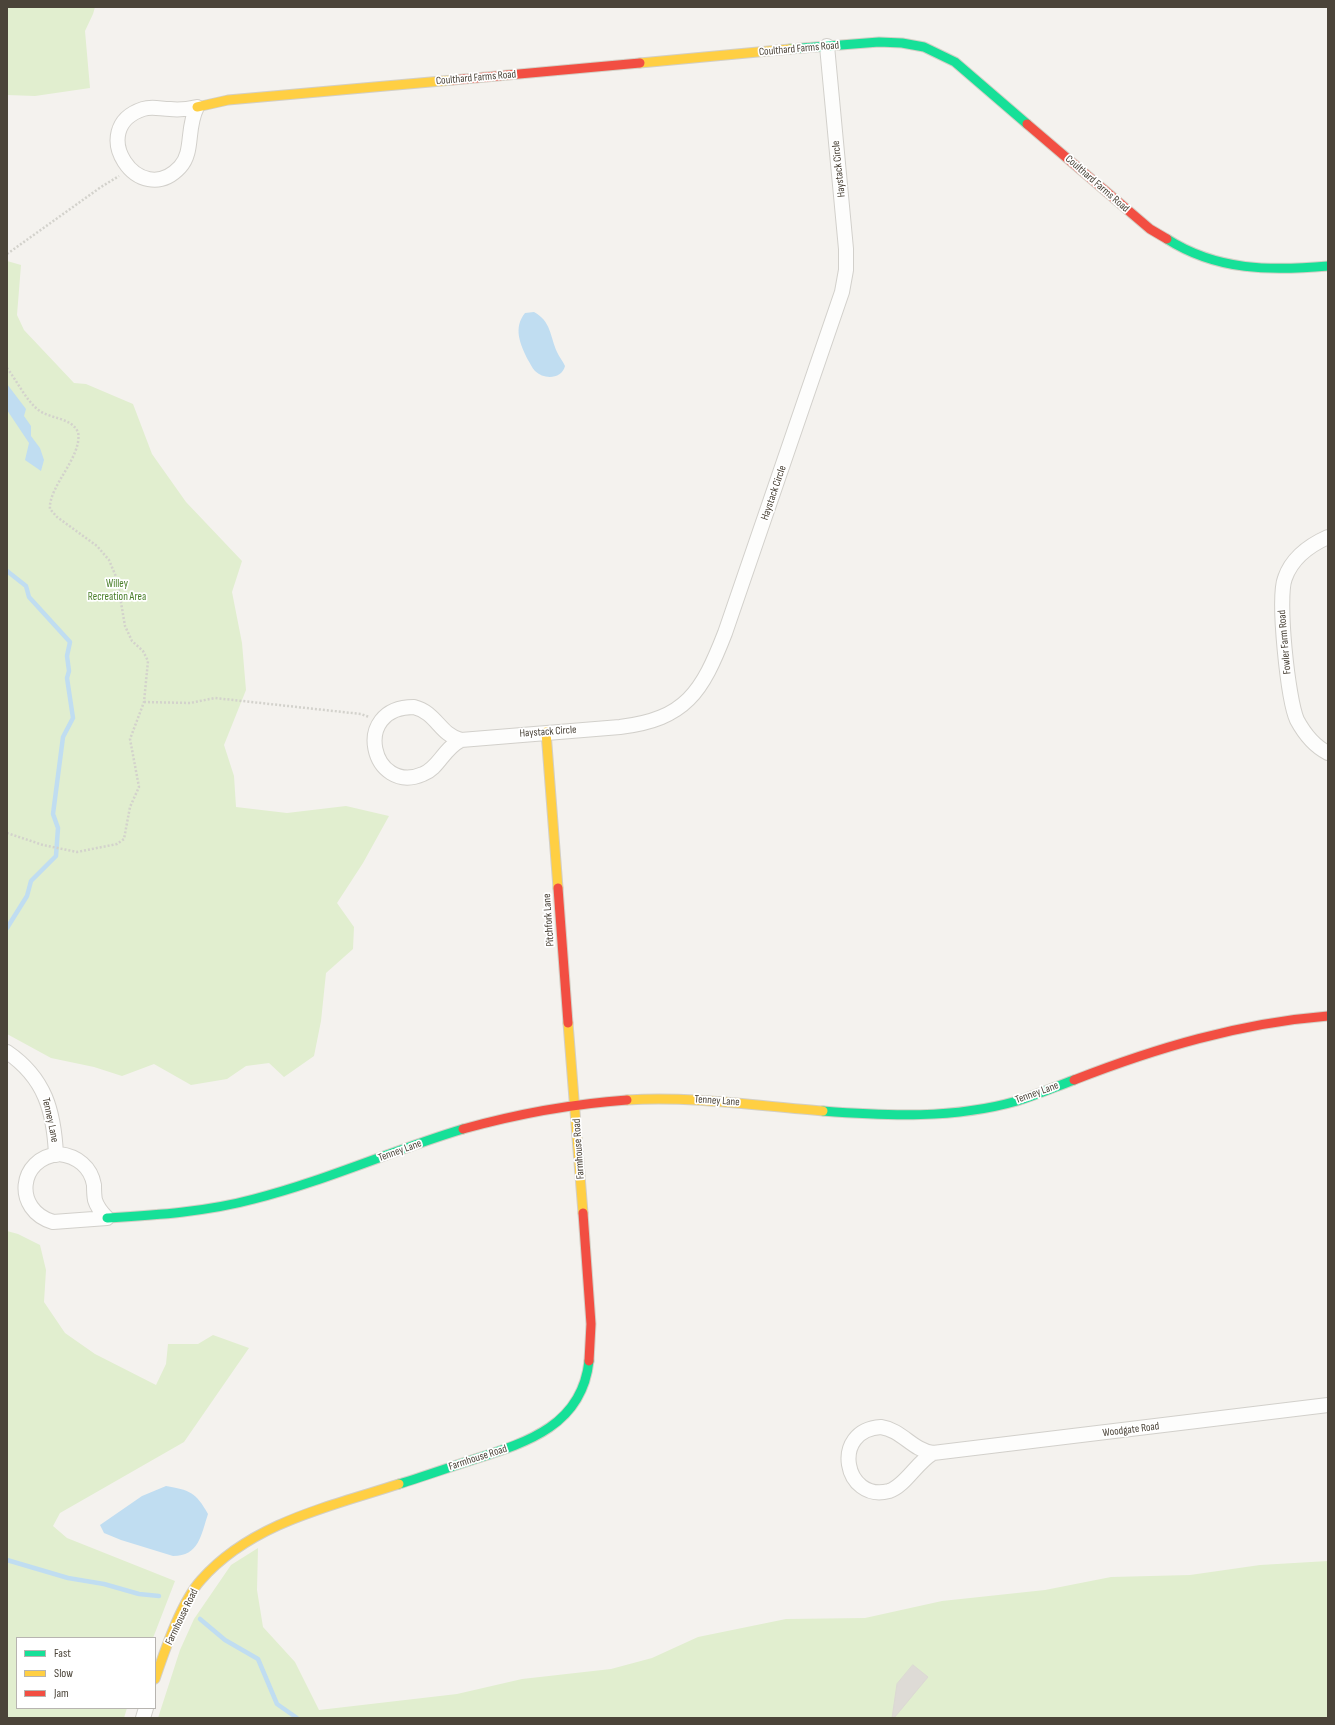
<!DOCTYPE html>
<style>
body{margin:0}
#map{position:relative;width:1335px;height:1725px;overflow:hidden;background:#f4f2ee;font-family:"Sofia Sans Condensed",sans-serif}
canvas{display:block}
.frame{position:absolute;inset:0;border:8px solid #4b4439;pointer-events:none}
.legend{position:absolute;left:16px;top:1637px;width:140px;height:72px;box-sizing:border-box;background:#fff;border:1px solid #b7b4b0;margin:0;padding:5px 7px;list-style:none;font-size:12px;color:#4b4439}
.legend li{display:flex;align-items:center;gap:8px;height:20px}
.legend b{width:20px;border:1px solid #b7b4b0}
</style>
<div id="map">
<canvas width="1335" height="1725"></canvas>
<div class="frame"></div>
<ul class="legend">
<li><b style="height:5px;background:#16e098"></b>Fast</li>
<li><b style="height:5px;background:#ffcf43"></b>Slow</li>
<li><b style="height:5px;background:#f24e42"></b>Jam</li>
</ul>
</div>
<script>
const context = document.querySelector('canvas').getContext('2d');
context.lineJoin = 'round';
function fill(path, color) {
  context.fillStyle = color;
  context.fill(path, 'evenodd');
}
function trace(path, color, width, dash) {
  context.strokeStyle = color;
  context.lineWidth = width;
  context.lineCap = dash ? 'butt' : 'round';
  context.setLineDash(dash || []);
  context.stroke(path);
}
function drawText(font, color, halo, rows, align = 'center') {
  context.font = font + ' "Sofia Sans Condensed",sans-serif';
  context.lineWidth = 3.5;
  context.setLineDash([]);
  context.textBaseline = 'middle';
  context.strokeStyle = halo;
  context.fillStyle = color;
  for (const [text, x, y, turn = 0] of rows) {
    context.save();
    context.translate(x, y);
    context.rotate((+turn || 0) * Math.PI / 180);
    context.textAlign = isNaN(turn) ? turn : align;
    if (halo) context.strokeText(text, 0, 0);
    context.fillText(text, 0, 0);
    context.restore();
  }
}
const green = new Path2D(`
 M 7,7 L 95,7 L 93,14 L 85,31 L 90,88 L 35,96 L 7,95 Z
 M 7,261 L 21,265 L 17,315 L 24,330 L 74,383 L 86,384 L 133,404 L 152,454 L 186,502 L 242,561 L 232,592 L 242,643 L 246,690 L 224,745 L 234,776 L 236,807 L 287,813 L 346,806 L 389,816 L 363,863 L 337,903 L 354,927 L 353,949 L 326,973 L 321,1021 L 314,1056 L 284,1077 L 269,1063 L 246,1066 L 227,1079 L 191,1085 L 154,1064 L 122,1076 L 94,1067 L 51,1058 L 7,1034 Z
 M 7,1231 L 18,1234 L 40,1245 L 46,1270 L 44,1302 L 65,1333 L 95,1354 L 156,1385 L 166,1364 L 168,1344 L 198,1344 L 213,1335 L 249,1348 L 184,1442 L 60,1513 L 53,1526 L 67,1538 L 175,1581 L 153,1638 L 17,1638 L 17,1708 L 127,1708 L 124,1718 L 7,1718 Z
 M 258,1548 L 257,1590 L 263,1627 L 295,1662 L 319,1710 L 457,1694 L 522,1679 L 611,1669 L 652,1658 L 698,1637 L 786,1619 L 865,1618 L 942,1601 L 1045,1590 L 1111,1577 L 1190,1575 L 1260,1565 L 1328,1561 L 1328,1718 L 158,1718 L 180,1650 L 194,1619 L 231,1565 Z`);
const water = new Path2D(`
 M 534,312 C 551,321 550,336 557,352 C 559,357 563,361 565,366 C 562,379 544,380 535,371 C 532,368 530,363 528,360 C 520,344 513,328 525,313 Z
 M 7,384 L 26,409 L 24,416 L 31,426 L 31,436 L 40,448 L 44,460 L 41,471 L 25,460 L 29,443 L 7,410 Z
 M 166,1486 C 189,1490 196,1492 208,1514 C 201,1535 199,1556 173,1556 L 121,1540 L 104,1533 L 100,1525 L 142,1496 Z`);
const stream = new Path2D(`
 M 7,571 L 26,586 L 29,597 L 70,642 L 67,656 L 69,671 L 67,678 L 73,718 L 63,737 L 53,814 L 58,828 L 56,856 L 31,881 L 27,896 L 7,928
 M 7,1560 L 68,1578 L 104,1584 L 139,1594 L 159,1596
 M 200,1619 L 225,1640 L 258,1659 L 277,1704 L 297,1718`);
const building = new Path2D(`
 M 913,1665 L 928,1677 L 894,1718 L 892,1718 L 897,1684 Z`);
const path = new Path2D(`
 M 7,254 L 101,187 L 119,176
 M 7,368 C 17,381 25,398 36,408 C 49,420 70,416 78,432 C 83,456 48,487 50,509 L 57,517 L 97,546 L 109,560 L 117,579 L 125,626 L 132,641 L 143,651 L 148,661 L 144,702 L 130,739 L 139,787 L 130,807 L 124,839 L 117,844 L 77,852 L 43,845 L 7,833
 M 144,702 L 190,703 L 215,698 L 361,714 L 369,717`);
const street = new Path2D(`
 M 197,107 C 186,128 194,152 180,167 C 139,211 85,128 143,109 C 152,106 161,109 170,109 C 179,110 188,109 197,107 Z
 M 1328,537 C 1310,545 1292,558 1285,578 C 1277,598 1288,700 1297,720 C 1304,733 1314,746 1328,753
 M 414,707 C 437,713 439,734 461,740 C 443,749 439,768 423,774 C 372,796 350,707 414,707 Z
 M 461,740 L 620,727 C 686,719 702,692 725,633 L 842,292 L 846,270 L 846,249 L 827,46
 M 7,1052 C 45,1078 54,1111 56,1155
 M 59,1154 C 77,1156 91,1167 94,1185 C 94,1190 94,1195 95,1200 C 97,1207 102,1213 107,1218 L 53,1222 C 13,1210 18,1158 59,1154 Z
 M 881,1427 C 902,1430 912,1450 933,1453 C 916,1463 905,1486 889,1491 C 844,1503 830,1430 881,1427 Z
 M 933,1453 L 1328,1405
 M 143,1718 L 146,1708`);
const fast = new Path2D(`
 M 790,49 L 879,42 L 902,43 L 924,47 L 955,62 L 1027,124
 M 1167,239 C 1217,271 1271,271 1328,266
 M 823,1111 C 887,1116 954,1119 1017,1101 C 1036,1095 1055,1087 1074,1080
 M 107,1218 C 156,1215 206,1212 254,1199 C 325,1181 393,1150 463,1129
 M 399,1484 C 425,1476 450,1467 475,1459 C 528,1442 582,1425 589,1361`);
const slow = new Path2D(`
 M 640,63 L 790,49
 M 197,107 L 228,100 L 453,80
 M 546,732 L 558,888
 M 568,1023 L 583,1213
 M 627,1100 C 693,1096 758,1106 823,1111
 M 155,1679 C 165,1650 181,1602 201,1580 C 251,1523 331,1506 399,1484`);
const jam = new Path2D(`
 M 453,80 L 640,63
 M 1027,124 L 1150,229 L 1167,239
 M 558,888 L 568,1023
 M 1074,1080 C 1156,1048 1240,1023 1328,1016
 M 463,1129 C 517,1114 571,1104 627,1100
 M 583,1213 L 591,1324 L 589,1361`);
const streetNames = [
 ["Coulthard Farms Road",799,49,-5],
 ["Coulthard Farms Road",476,78,-5],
 ["Haystack Circle",839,169,-96],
 ["Coulthard Farms Road",1097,184,41],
 ["Haystack Circle",774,493,-71],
 ["Fowler Farm Road",1285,642,-95],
 ["Haystack Circle",548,732,-4],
 ["Pitchfork Lane",549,920,-94],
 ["Tenney Lane",1037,1093,-20],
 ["Tenney Lane",717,1101,4],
 ["Tenney Lane",50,1120,78],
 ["Farmhouse Road",579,1149,-94],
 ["Tenney Lane",400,1151,-20],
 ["Woodgate Road",1131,1430,-7],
 ["Farmhouse Road",478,1458,-18],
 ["Farmhouse Road",182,1617,-64]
];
const parkNames = [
 ["Willey",117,584],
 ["Recreation Area",117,597]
];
fill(green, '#e1eecf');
fill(water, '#c0ddf1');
trace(stream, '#c0ddf1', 4.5);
fill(building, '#dedbd6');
trace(building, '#dcd9d4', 1);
trace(street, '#d2d0cb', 16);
trace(fast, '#d3cfc5', 11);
trace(slow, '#d3cfc5', 11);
trace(jam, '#d3cfc5', 11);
trace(path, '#d3d2cc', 2.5, [2, 2]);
trace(street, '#fdfdfc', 14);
trace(fast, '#16e098', 9);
trace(slow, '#ffcf43', 9);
trace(jam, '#f24e42', 9);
drawText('11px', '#4b4439', '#fff', streetNames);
drawText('11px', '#4a7f2a', '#fff', parkNames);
</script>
